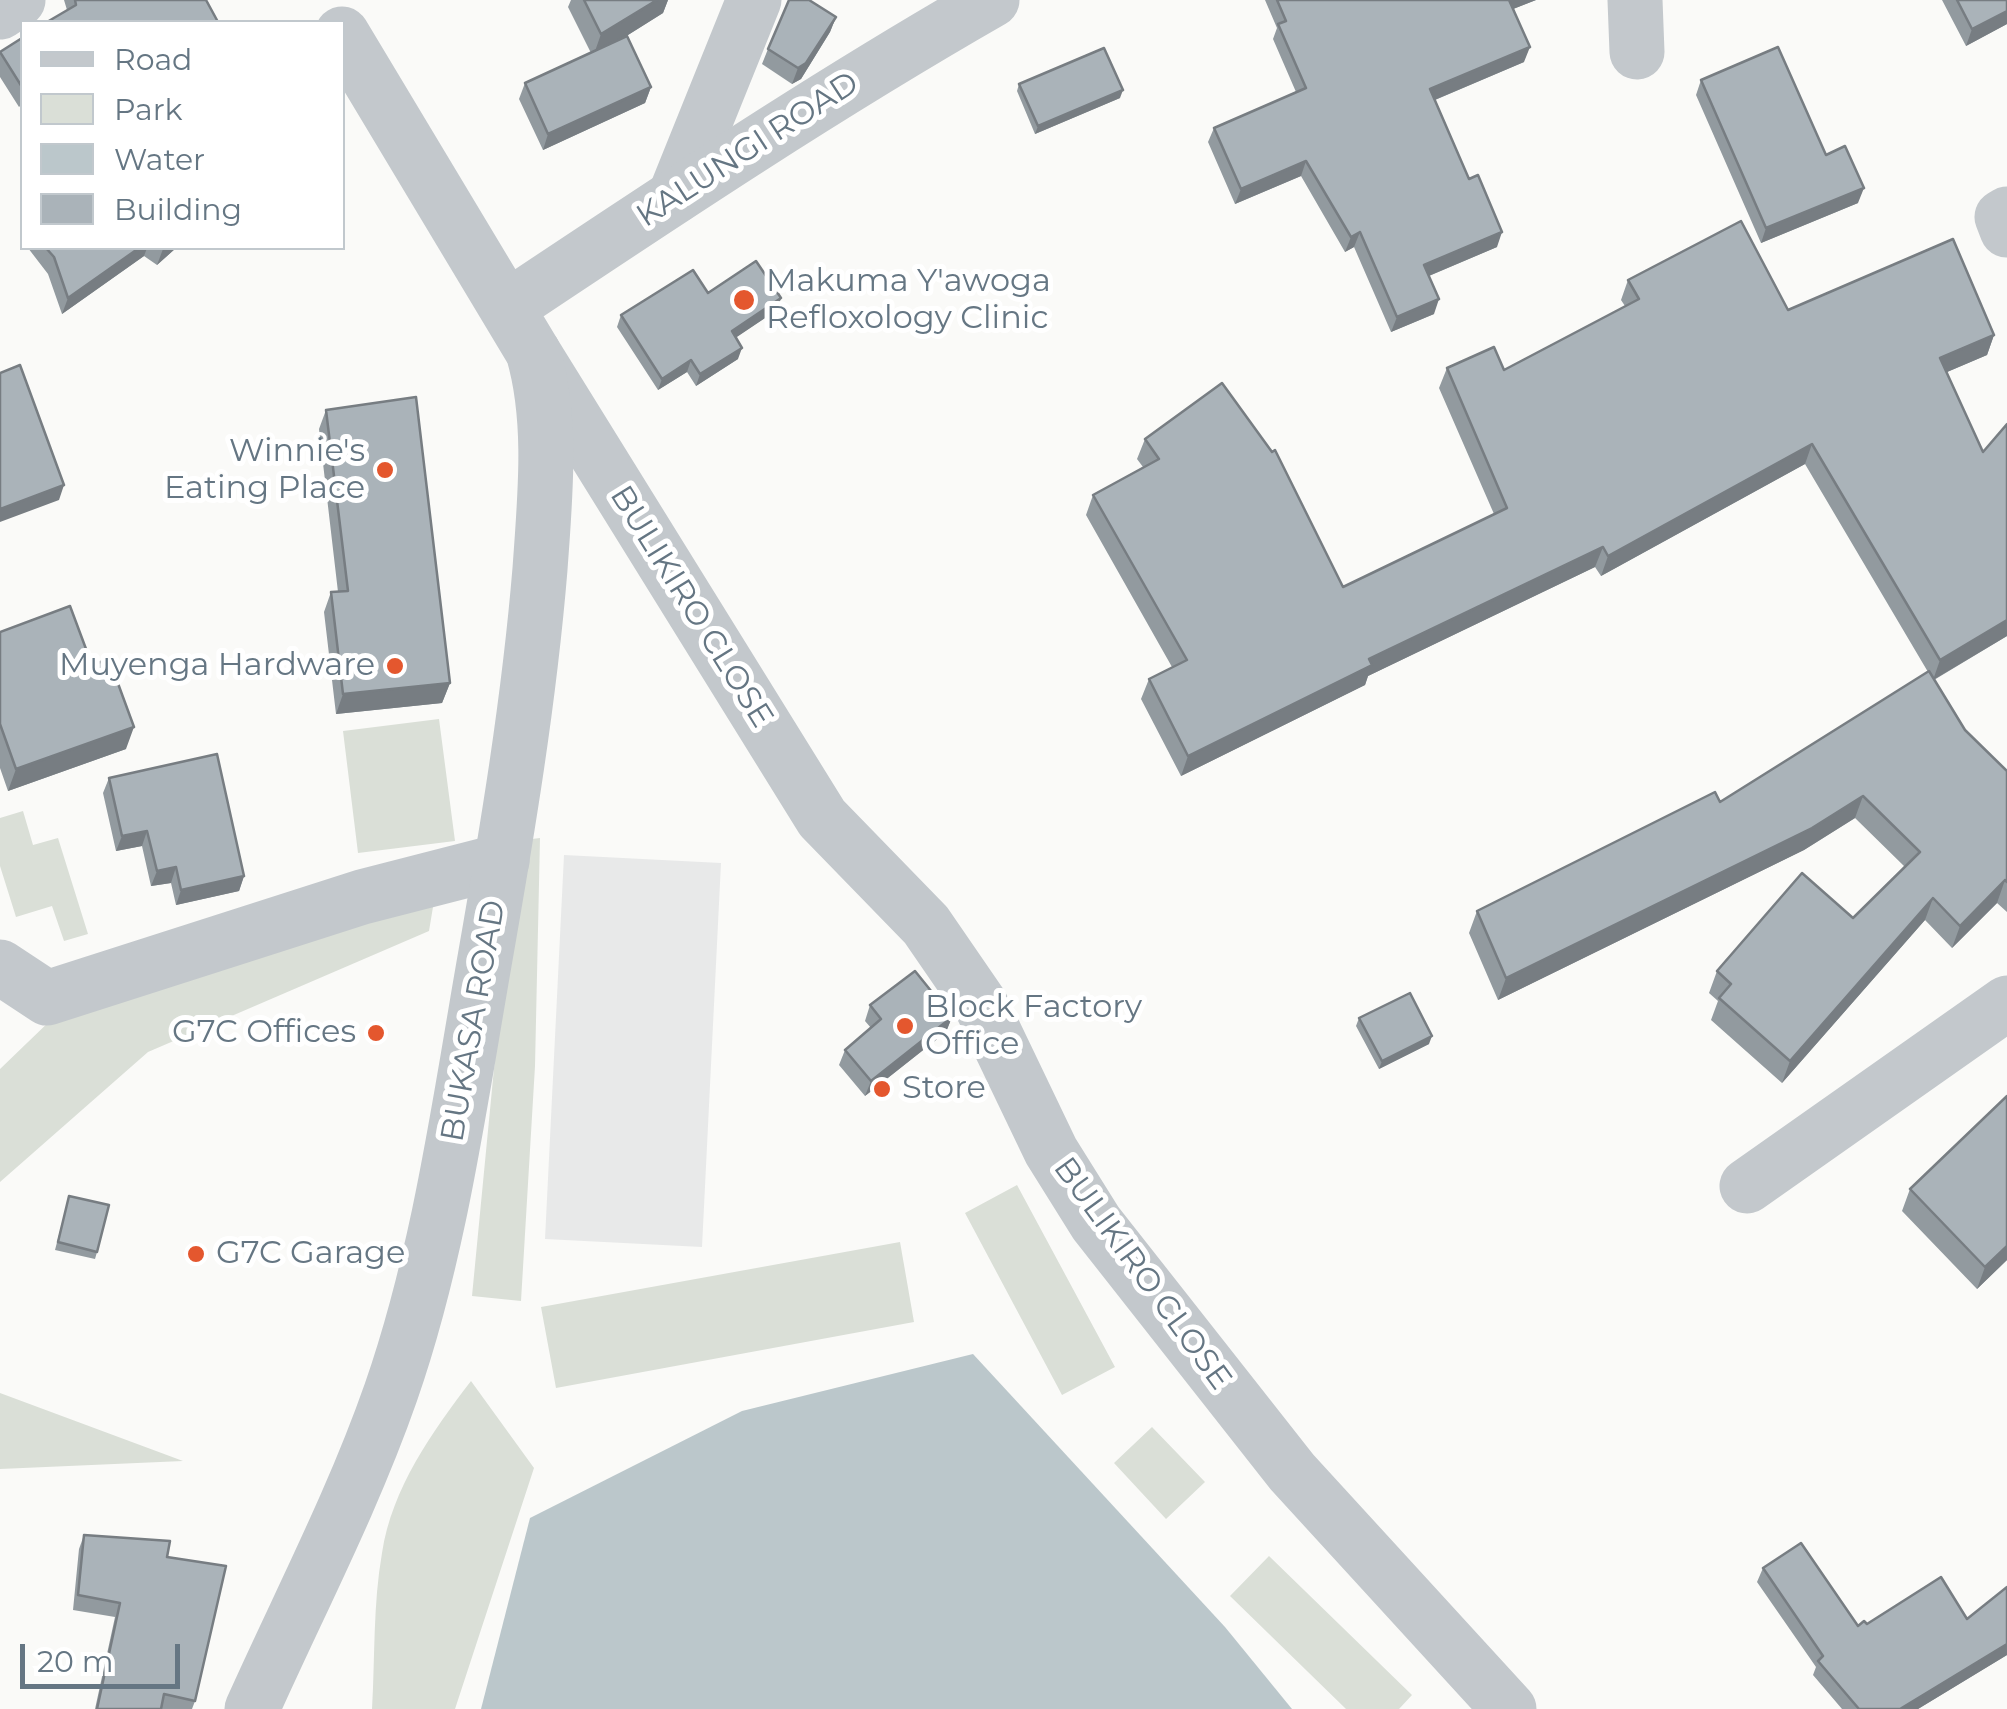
<!DOCTYPE html>
<style>
body{margin:0}
#map{position:relative;width:2007px;height:1709px;overflow:hidden;background:#fafaf8;font-family:Montserrat,sans-serif}
canvas{display:block}
.legend{position:absolute;left:20px;top:20px;width:325px;height:230px;box-sizing:border-box;background:#fff;border:2px solid #c1c8cd;margin:0;padding:12px 18px;list-style:none;font-size:30px;color:#657683}
.legend li{display:flex;align-items:center;gap:20px;height:50px}
.legend b{width:50px;border:2px solid #c1c8cd}
.scale{position:absolute;left:20px;top:1644px;width:160px;height:45px;box-sizing:border-box;border:5px solid #657683;border-top:0;padding-left:12px;font-size:30px;line-height:35px;white-space:nowrap;color:#657683;-webkit-text-stroke:8px #fff;paint-order:stroke}
</style>
<div id="map">
<canvas width="2007" height="1709"></canvas>
<ul class="legend">
<li><b style="height:12px;background:#c3c8cc"></b>Road</li>
<li><b style="height:28px;background:#dadfd7"></b>Park</li>
<li><b style="height:28px;background:#bbc7cb"></b>Water</li>
<li><b style="height:28px;background:#aab3b9"></b>Building</li>
</ul>
<div class="scale">20 m</div>
</div>
<script>
const context = document.querySelector('canvas').getContext('2d');
context.lineJoin = 'round';
function fill(path, color) {
  context.fillStyle = color;
  context.fill(path, 'evenodd');
}
function trace(path, color, width, dash) {
  context.strokeStyle = color;
  context.lineWidth = width;
  context.lineCap = dash ? 'butt' : 'round';
  context.setLineDash(dash || []);
  context.stroke(path);
}
function drawText(font, color, halo, rows, align = 'center') {
  context.font = font + ' Montserrat,sans-serif';
  context.lineWidth = 10;
  context.setLineDash([]);
  context.textBaseline = 'middle';
  context.strokeStyle = halo;
  context.fillStyle = color;
  for (const [text, x, y, turn = 0] of rows) {
    context.save();
    context.translate(x, y);
    context.rotate((+turn || 0) * Math.PI / 180);
    context.textAlign = isNaN(turn) ? turn : align;
    if (halo) context.strokeText(text, 0, 0);
    context.fillText(text, 0, 0);
    context.restore();
  }
}
const built = new Path2D(`
 M 564,855 L 721,863 L 702,1247 L 545,1239 Z`);
const green = new Path2D(`
 M 439,719 L 455,841 L 358,853 L 343,731 Z
 M 23,811 L 33,845 L 58,838 L 88,934 L 64,941 L 52,906 L 16,917 L 0,866 L 0,818 Z
 M 540,838 L 535,1066 L 521,1301 L 472,1296 L 516,841 Z
 M 436,889 L 429,931 L 148,1052 L 0,1182 L 0,1069 L 55,1016 Z
 M 1017,1185 L 1115,1367 L 1062,1395 L 965,1213 Z
 M 900,1242 L 914,1322 L 556,1388 L 541,1307 Z
 M 471,1381 L 534,1468 L 455,1709 L 372,1709 C 375,1657 373,1604 382,1553 C 392,1488 432,1432 471,1381 Z
 M 0,1393 L 183,1461 L 0,1469 Z
 M 1152,1427 L 1205,1482 L 1166,1519 L 1114,1463 Z
 M 1269,1556 L 1412,1695 L 1399,1709 L 1346,1709 L 1230,1596 Z`);
const water = new Path2D(`
 M 973,1354 L 1225,1627 L 1292,1709 L 481,1709 L 530,1518 L 742,1411 Z`);
const minor = new Path2D(`
 M 1635,0 L 1637,52
 M 0,12 L 18,0
 M 675,196 L 754,0
 M 2007,214 L 2002,217 L 2007,230
 M 533,352 L 822,818 L 926,925 L 981,1005 L 1051,1151 L 1096,1223 L 1292,1472 L 1509,1709
 M 0,967 L 47,998 L 362,897 L 502,861
 M 1747,1186 L 2007,1003`);
const tertiary = new Path2D(`
 M 508,307 C 667,201 826,95 992,0
 M 252,1709 C 299,1604 353,1501 391,1392 C 439,1254 459,1107 484,964 C 507,833 529,702 540,569 C 545,498 553,420 533,352 L 342,34`);
const wall = new Path2D(`
 M 64,0 L 206,0 L 67,10 Z
 M 571,0 L 668,0 L 663,13 L 620,40 L 651,87 L 645,103 L 543,150 L 519,99 L 525,83 L 591,53 L 568,7 Z
 M 1265,0 L 1536,0 L 1513,9 L 1524,62 L 1435,100 L 1497,247 L 1429,276 L 1434,314 L 1391,332 L 1354,247 L 1345,252 L 1301,176 L 1235,204 L 1208,142 L 1214,128 L 1296,92 L 1273,39 L 1277,28 Z
 M 1942,0 L 2007,0 L 2007,24 L 1966,46 Z
 M 836,17 L 830,32 L 801,79 L 792,84 L 762,64 L 768,49 Z
 M 22,38 L 22,104 L 19,107 L 0,77 L 0,52 Z
 M 1701,80 L 1826,155 L 1858,203 L 1761,243 L 1696,95 Z
 M 1019,84 L 1120,98 L 1035,134 L 1017,91 Z
 M 28,248 L 176,248 L 157,265 L 144,256 L 62,314 L 48,274 Z
 M 1628,280 L 1788,310 L 1994,335 L 1987,355 L 1947,372 L 2007,636 L 1934,680 L 1965,730 L 2007,771 L 2007,912 L 1997,903 L 1952,948 L 1925,920 L 1782,1083 L 1711,1020 L 1718,1001 L 1709,993 L 1717,971 L 1853,918 L 1905,867 L 1855,818 L 1804,850 L 1498,1000 L 1469,933 L 1477,911 L 1720,802 L 1928,672 L 1805,464 L 1601,576 L 1595,567 L 1368,676 L 1365,685 L 1181,776 L 1141,699 L 1149,679 L 1172,667 L 1086,515 L 1093,495 L 1143,467 L 1137,459 L 1145,439 L 1343,587 L 1494,514 L 1439,388 L 1447,368 L 1504,370 L 1625,306 L 1621,300 Z
 M 708,293 L 781,298 L 777,310 L 736,337 L 738,359 L 696,386 L 687,372 L 658,390 L 617,327 L 621,315 Z
 M 326,410 L 450,683 L 442,703 L 336,714 L 324,612 L 331,592 L 338,592 L 319,429 Z
 M 0,632 L 92,665 L 126,749 L 8,791 L 0,768 Z
 M 109,778 L 244,876 L 239,891 L 176,905 L 171,883 L 151,886 L 142,846 L 116,851 L 103,793 Z
 M 870,1005 L 952,1017 L 946,1032 L 865,1096 L 839,1065 L 845,1050 L 871,1028 L 865,1021 Z
 M 1359,1018 L 1429,1044 L 1379,1069 L 1356,1026 Z
 M 2007,1096 L 2007,1260 L 1977,1289 L 1902,1211 L 1910,1189 Z
 M 69,1196 L 97,1252 L 95,1259 L 55,1250 Z
 M 84,1535 L 167,1557 L 195,1701 L 192,1709 L 95,1709 L 115,1617 L 73,1610 L 79,1549 Z
 M 1763,1568 L 1858,1626 L 1967,1619 L 2007,1655 L 1918,1709 L 1842,1709 L 1813,1675 L 1816,1667 L 1757,1582 Z`);
const shadedWall = new Path2D(`
 M 657,0 L 668,0 L 663,13 L 593,57 L 601,34 Z
 M 1508,0 L 1536,0 L 1503,13 Z
 M 2007,11 L 2007,24 L 1966,46 L 1972,29 Z
 M 836,17 L 830,32 L 801,79 L 792,84 L 798,68 Z
 M 1530,47 L 1524,62 L 1425,104 L 1430,89 Z
 M 651,87 L 645,103 L 543,150 L 548,134 Z
 M 1123,90 L 1120,98 L 1035,134 L 1038,126 Z
 M 1306,161 L 1301,176 L 1235,204 L 1241,189 Z
 M 1864,188 L 1858,203 L 1761,243 L 1766,228 Z
 M 1360,232 L 1354,247 L 1345,252 L 1351,237 Z
 M 1502,232 L 1497,247 L 1419,280 L 1424,265 Z
 M 139,248 L 147,248 L 144,256 L 62,314 L 68,298 Z
 M 165,248 L 176,248 L 157,265 L 163,249 Z
 M 781,298 L 777,310 L 728,343 L 732,331 Z
 M 1439,299 L 1434,314 L 1391,332 L 1397,317 Z
 M 1994,335 L 1987,355 L 1933,378 L 1940,358 Z
 M 742,348 L 738,359 L 696,386 L 700,374 Z
 M 691,360 L 687,372 L 658,390 L 662,379 Z
 M 1812,444 L 1805,464 L 1601,576 L 1608,556 Z
 M 64,485 L 59,500 L 0,522 L 0,509 Z
 M 1603,547 L 1595,567 L 1368,676 L 1365,685 L 1181,776 L 1188,756 L 1369,659 Z
 M 2007,620 L 2007,636 L 1933,680 L 1940,660 Z
 M 450,683 L 442,703 L 336,714 L 343,694 Z
 M 134,727 L 126,749 L 8,791 L 16,769 Z
 M 1863,796 L 1855,818 L 1804,850 L 1498,1000 L 1506,978 Z
 M 147,831 L 142,846 L 116,851 L 122,836 Z
 M 176,867 L 171,883 L 151,886 L 157,871 Z
 M 244,876 L 239,891 L 176,905 L 181,890 Z
 M 2005,880 L 1997,903 L 1952,948 L 1960,926 Z
 M 1933,898 L 1925,920 L 1782,1083 L 1790,1061 Z
 M 952,1017 L 946,1032 L 865,1096 L 871,1081 Z
 M 1432,1036 L 1429,1044 L 1379,1069 L 1382,1061 Z
 M 2007,1246 L 2007,1260 L 1977,1289 L 1985,1267 Z
 M 2007,1644 L 2007,1655 L 1918,1709 L 1900,1709 Z`);
const building = new Path2D(`
 M 75,0 L 206,0 L 218,22 L 47,22 L 76,5 Z
 M 584,0 L 657,0 L 601,34 Z
 M 789,0 L 809,0 L 836,17 L 806,63 L 798,68 L 768,49 Z
 M 1277,0 L 1509,0 L 1530,47 L 1430,89 L 1469,179 L 1478,175 L 1502,232 L 1424,265 L 1439,299 L 1397,317 L 1360,232 L 1351,237 L 1306,161 L 1241,189 L 1214,128 L 1306,88 L 1278,24 L 1286,21 Z
 M 1957,0 L 2007,0 L 2007,11 L 1972,29 Z
 M 627,36 L 651,87 L 548,134 L 525,83 Z
 M 22,38 L 22,87 L 0,52 Z
 M 1778,47 L 1826,155 L 1845,146 L 1864,188 L 1766,228 L 1701,80 Z
 M 1104,48 L 1123,90 L 1038,126 L 1019,84 Z
 M 1741,221 L 1788,310 L 1953,239 L 1994,335 L 1940,358 L 1983,452 L 2007,424 L 2007,620 L 1940,660 L 1812,444 L 1608,556 L 1603,547 L 1369,659 L 1372,665 L 1188,756 L 1149,679 L 1187,660 L 1093,495 L 1159,459 L 1145,439 L 1222,383 L 1272,452 L 1275,450 L 1343,587 L 1507,508 L 1447,368 L 1494,347 L 1504,370 L 1639,299 L 1628,280 Z
 M 46,248 L 139,248 L 68,298 L 54,257 Z
 M 756,261 L 781,298 L 732,331 L 742,348 L 700,374 L 691,360 L 662,379 L 621,315 L 693,270 L 708,293 Z
 M 20,365 L 64,485 L 0,509 L 0,373 Z
 M 416,397 L 450,683 L 343,694 L 331,592 L 348,591 L 326,410 Z
 M 70,606 L 92,665 L 109,659 L 134,727 L 16,769 L 0,724 L 0,632 Z
 M 1929,671 L 1965,730 L 2007,771 L 2007,882 L 2005,880 L 1960,926 L 1933,898 L 1790,1061 L 1719,998 L 1731,984 L 1717,971 L 1802,873 L 1853,918 L 1920,852 L 1863,796 L 1812,828 L 1506,978 L 1477,911 L 1715,792 L 1720,802 Z
 M 217,754 L 244,876 L 181,890 L 176,867 L 157,871 L 147,831 L 122,836 L 109,778 Z
 M 915,971 L 952,1017 L 871,1081 L 845,1050 L 881,1019 L 870,1005 Z
 M 1410,993 L 1432,1036 L 1382,1061 L 1359,1018 Z
 M 2007,1096 L 2007,1246 L 1985,1267 L 1910,1189 Z
 M 69,1196 L 109,1205 L 97,1252 L 58,1242 Z
 M 84,1535 L 170,1541 L 167,1557 L 226,1566 L 195,1701 L 164,1694 L 161,1709 L 97,1709 L 120,1603 L 78,1595 Z
 M 1801,1543 L 1858,1626 L 1864,1621 L 1867,1624 L 1941,1577 L 1967,1619 L 2007,1587 L 2007,1644 L 1900,1709 L 1859,1709 L 1818,1661 L 1823,1656 L 1763,1568 Z`);
const markers = [
 [744,300,12,"#e4572e"],
 [385,470,10,"#e4572e"],
 [395,666,10,"#e4572e"],
 [905,1026,10,"#e4572e"],
 [376,1033,10,"#e4572e"],
 [882,1089,10,"#e4572e"],
 [196,1254,10,"#e4572e"]
];
const streetNames = [
 ["KALUNGI ROAD",748,150,-33],
 ["BULIKIRO CLOSE",691,607,58],
 ["BUKASA ROAD",474,1021,-80],
 ["BULIKIRO CLOSE",1142,1274,54]
];
const poiNames = [
 ["Makuma Y'awoga",766,282],
 ["Refloxology Clinic",766,319],
 ["Winnie's",365,452,"right"],
 ["Eating Place",365,489,"right"],
 ["Muyenga Hardware",375,666,"right"],
 ["Block Factory",925,1008],
 ["Office",925,1045],
 ["G7C Offices",356,1033,"right"],
 ["Store",902,1089],
 ["G7C Garage",216,1254]
];
fill(built, '#e8e9e9');
fill(green, '#dadfd7');
fill(water, '#bbc7cb');
trace(minor, '#c3c8cc', 55);
trace(tertiary, '#c3c8cc', 55);
fill(wall, '#929a9f');
fill(shadedWall, '#777d82');
fill(building, '#aab3b9');
trace(building, '#777d82', 2.5);
for (const [x, y, r, color] of markers) {
  const dot = new Path2D();
  dot.arc(x, y, r, 0, 2 * Math.PI);
  context.fillStyle = color;
  context.fill(dot);
  trace(dot, '#fff', 4);
}
drawText('32px', '#657683', '#fff', streetNames);
drawText('32px', '#657683', '#fff', poiNames, 'left');
</script>
